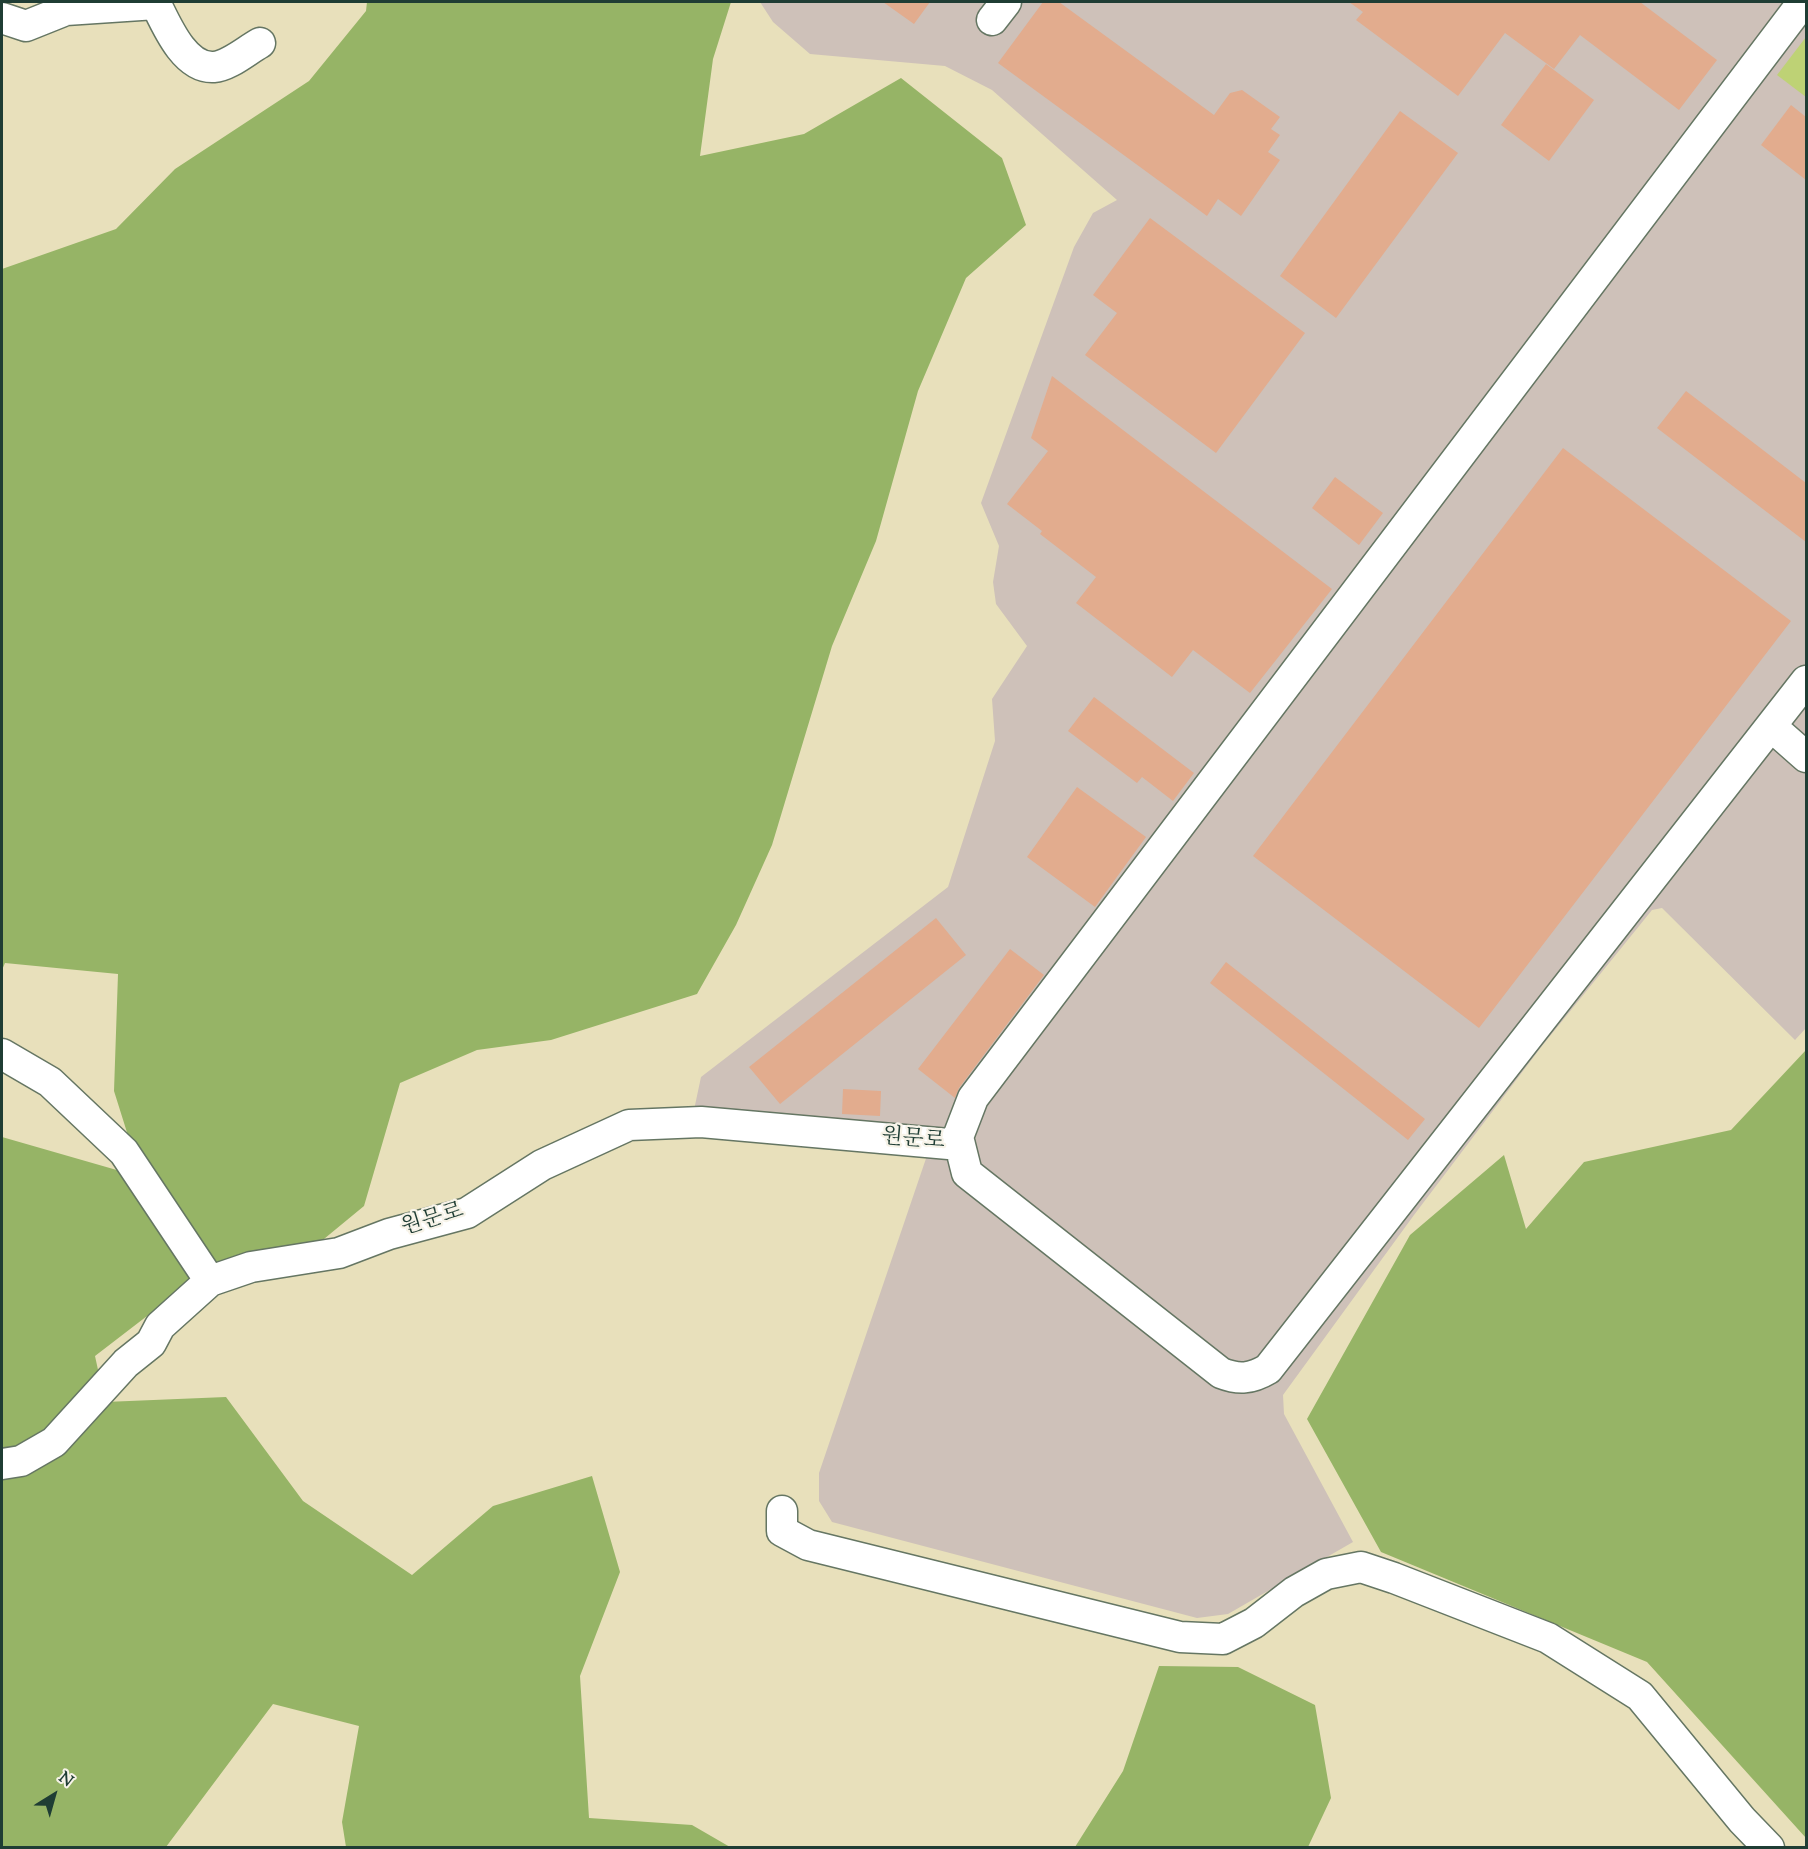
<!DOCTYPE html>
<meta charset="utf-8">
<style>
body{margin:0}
#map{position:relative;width:1808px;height:1849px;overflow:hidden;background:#e8e0bb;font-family:"Sorts Mill Goudy",serif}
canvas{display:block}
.frame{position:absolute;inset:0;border:3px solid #1f3d34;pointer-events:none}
.north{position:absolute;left:24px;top:1765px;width:60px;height:60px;-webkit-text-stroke:4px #f7f3e8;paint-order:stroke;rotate:37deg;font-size:16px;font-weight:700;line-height:24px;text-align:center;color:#1f3d34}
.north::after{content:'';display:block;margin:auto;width:21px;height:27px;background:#1f3d34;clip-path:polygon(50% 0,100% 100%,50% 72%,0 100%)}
</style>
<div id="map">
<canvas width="1808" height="1849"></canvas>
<div class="frame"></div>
<div class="north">N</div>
</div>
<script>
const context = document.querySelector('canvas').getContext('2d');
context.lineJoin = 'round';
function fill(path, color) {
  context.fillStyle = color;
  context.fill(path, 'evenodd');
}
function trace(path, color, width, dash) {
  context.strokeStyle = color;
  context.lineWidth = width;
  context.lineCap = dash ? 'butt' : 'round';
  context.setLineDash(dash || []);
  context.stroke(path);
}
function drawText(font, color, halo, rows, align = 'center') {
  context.font = font + ' "Sorts Mill Goudy","Noto Serif KR",serif';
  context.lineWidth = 4.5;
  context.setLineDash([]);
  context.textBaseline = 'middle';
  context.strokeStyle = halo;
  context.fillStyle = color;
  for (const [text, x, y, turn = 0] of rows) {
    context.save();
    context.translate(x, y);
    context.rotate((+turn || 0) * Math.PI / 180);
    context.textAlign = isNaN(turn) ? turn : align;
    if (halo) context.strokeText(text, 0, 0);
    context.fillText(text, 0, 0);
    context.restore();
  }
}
const industrial = new Path2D(`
 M 760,2 L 1806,2 L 1806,1028 L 1795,1040 L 1662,908 L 1652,910 L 1542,1046 L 1414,1215 L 1283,1395 L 1284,1414 L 1353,1542 L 1228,1614 L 1197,1618 L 832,1522 L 819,1501 L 819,1473 L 935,1132 L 694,1110 L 701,1077 L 948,887 L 995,741 L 992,699 L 1027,646 L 996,604 L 993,582 L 999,546 L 981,503 L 1074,247 L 1093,213 L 1117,200 L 992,90 L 945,66 L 810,54 L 773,22 Z`);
const green = new Path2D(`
 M 1806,37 L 1806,97 L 1777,75 Z`);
const forest = new Path2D(`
 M 367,2 L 731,2 L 713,59 L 700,156 L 804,134 L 901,78 L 1002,158 L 1026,225 L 966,278 L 918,391 L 876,541 L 832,646 L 772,845 L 736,925 L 697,994 L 551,1040 L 477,1050 L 400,1083 L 364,1206 L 313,1248 L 203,1273 L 95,1356 L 105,1402 L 226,1397 L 303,1501 L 412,1575 L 493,1506 L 592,1476 L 620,1572 L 580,1676 L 589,1818 L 692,1825 L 730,1847 L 346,1847 L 342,1822 L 359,1726 L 273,1704 L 166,1847 L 2,1847 L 2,1137 L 141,1177 L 114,1091 L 118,974 L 5,963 L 2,970 L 2,269 L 116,229 L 175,169 L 309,81 L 366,11 Z
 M 1806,1050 L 1806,1838 L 1647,1662 L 1381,1552 L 1307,1419 L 1410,1235 L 1504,1155 L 1526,1229 L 1584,1162 L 1731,1130 Z
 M 1159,1666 L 1238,1667 L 1315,1705 L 1331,1798 L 1308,1847 L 1075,1847 L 1123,1771 Z`);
const building = new Path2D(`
 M 883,2 L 930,2 L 914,24 Z
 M 1043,2 L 1059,2 L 1214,115 L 1230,93 L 1242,90 L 1280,117 L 1271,129 L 1280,135 L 1268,152 L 1280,160 L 1241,216 L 1218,199 L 1207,216 L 998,63 Z
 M 1349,2 L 1640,2 L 1717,60 L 1679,110 L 1580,35 L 1554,69 L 1505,33 L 1458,96 L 1356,20 L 1363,12 Z
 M 1546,64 L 1594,100 L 1549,161 L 1501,125 Z
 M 1791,105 L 1806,117 L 1806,180 L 1761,145 Z
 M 1400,111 L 1458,153 L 1336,318 L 1280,276 Z
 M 1150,218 L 1305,333 L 1216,453 L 1085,355 L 1117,313 L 1093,295 Z
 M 1052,376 L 1332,589 L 1250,693 L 1193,650 L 1172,677 L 1076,603 L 1096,577 L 1040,534 L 1042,531 L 1007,504 L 1048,451 L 1031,438 Z
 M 1686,391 L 1806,483 L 1806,542 L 1657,428 Z
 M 1563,448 L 1791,621 L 1479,1028 L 1253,856 Z
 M 1335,477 L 1383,513 L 1359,545 L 1312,508 Z
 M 1094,697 L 1194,773 L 1173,801 L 1142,777 L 1137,783 L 1068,731 Z
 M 1077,787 L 1146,837 L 1095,907 L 1027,857 Z
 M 936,918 L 966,955 L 780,1104 L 749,1067 Z
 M 1010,949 L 1044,975 L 959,1088 L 955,1098 L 918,1069 Z
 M 1226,962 L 1425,1119 L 1408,1140 L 1210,983 Z
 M 843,1089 L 881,1091 L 880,1116 L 842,1114 Z`);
const minor = new Path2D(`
 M 155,2 C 166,24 184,69 214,67 C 229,66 247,50 260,43
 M 1803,2 L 973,1098 L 958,1137 L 967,1173 L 1221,1373 C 1239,1380 1251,1379 1268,1369 L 1806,681
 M 2,18 L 26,26 L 66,10 L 156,4
 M 992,20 L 1006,2
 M 1772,727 L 1806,757
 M 2,1054 L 50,1082 L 124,1152 L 210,1281
 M 2,1464 L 21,1461 L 54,1442 L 126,1363 L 151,1343 L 160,1326 L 210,1281 L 251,1267 L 339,1253 L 389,1234 L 467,1213 L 542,1165 L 629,1125 L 701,1122 L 960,1145
 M 782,1511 L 782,1531 L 808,1545 L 1180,1637 L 1223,1639 L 1254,1623 L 1294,1592 L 1326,1574 L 1361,1567 L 1394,1578 L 1548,1638 L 1640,1696 L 1742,1820 L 1769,1848`);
const streetNames = [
 ["원문로",913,1141,5],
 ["원문로",433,1221,-17]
];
fill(industrial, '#cec1b9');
fill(green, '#bed275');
fill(forest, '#96b466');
fill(building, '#e2ac8e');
trace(minor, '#657663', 33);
trace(minor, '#fff', 30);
drawText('22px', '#1f3d34', '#f7f3e8', streetNames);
</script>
